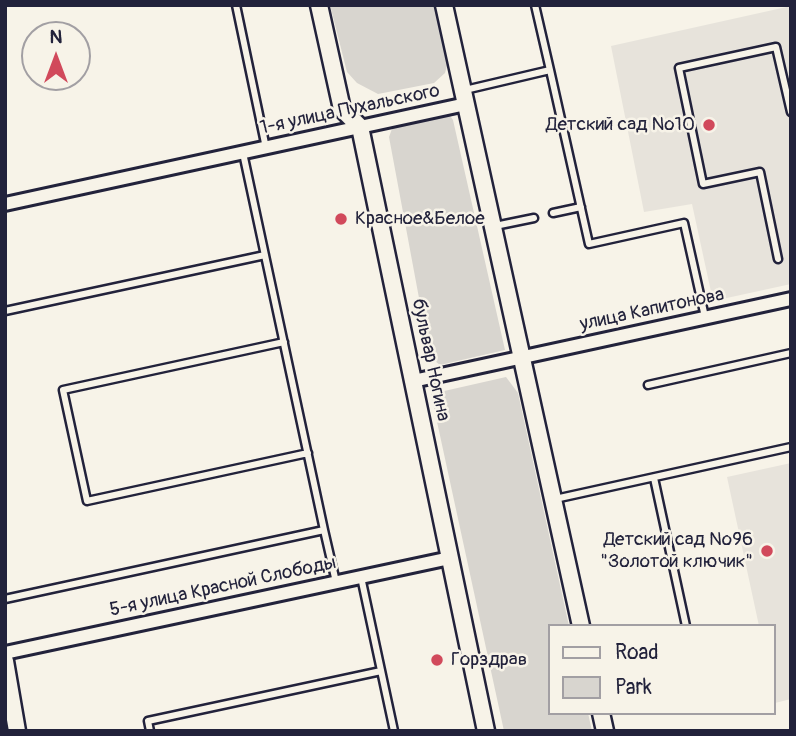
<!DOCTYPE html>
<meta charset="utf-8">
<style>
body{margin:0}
#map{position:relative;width:796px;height:736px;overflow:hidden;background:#f7f3e8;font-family:Pangolin,sans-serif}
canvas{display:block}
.frame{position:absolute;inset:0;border:7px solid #22223b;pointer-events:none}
.legend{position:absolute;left:548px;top:624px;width:228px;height:91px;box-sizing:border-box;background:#f7f3e8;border:2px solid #a29fa3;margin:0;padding:9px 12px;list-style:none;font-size:21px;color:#22223b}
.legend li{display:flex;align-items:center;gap:14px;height:35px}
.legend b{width:35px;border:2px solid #a29fa3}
.north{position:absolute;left:21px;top:21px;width:70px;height:70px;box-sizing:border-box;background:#f7f3e8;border:2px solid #a29fa3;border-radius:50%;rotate:0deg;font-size:19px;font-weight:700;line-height:28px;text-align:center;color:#22223b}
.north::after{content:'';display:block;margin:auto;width:24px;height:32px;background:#d1495b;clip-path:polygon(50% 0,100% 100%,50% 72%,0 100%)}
</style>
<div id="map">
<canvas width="796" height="736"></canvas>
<div class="frame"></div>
<ul class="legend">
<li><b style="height:9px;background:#f7f3e8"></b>Road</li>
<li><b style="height:19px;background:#d8d5cf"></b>Park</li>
</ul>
<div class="north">N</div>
</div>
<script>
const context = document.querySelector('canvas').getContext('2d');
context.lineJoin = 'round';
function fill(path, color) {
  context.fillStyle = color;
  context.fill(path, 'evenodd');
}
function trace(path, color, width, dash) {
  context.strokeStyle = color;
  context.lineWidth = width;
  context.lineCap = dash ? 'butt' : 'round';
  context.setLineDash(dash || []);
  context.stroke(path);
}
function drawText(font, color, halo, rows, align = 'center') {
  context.font = font + ' Pangolin,sans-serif';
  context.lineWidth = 5;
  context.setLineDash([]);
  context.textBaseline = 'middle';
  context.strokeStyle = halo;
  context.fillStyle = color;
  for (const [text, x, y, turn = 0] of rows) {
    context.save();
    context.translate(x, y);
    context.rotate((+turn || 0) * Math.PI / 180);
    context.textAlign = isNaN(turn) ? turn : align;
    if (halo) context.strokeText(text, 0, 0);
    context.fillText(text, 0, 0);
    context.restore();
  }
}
const built = new Path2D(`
 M 791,6 L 791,284 L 713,301 L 692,204 L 644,212 L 611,46 Z
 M 791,463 L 791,699 L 775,703 L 773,626 L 759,626 L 727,477 Z`);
const green = new Path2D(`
 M 330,5 L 439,5 L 450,55 L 445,73 L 434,83 L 378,94 L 357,83 L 347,72 Z
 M 446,110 L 453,120 L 505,350 L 440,365 L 430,357 L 389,137 L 396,118 Z
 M 506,377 L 518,393 L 569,626 L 549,626 L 549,713 L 588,713 L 592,731 L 504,731 L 431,394 Z`);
const service = new Path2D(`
 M 236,5 L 266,148
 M 550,70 L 589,244 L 684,223 L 705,317
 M 465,90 L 550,70 L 535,5
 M 553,213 L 581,207
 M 495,226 L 534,218
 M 778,259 L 760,172 L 703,184 L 679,68 L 776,47 L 791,112
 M 5,311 L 265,255
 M 284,342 L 63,390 L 87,501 L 308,453
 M 648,385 L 791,353
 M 654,478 L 686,626
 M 555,499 L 791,447
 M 324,530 L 336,582
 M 361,577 L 394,731
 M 5,599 L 324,530 L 243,153
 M 150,731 L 148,721 L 381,671`);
const minor = new Path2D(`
 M 5,204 L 466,104
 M 413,381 L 791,299
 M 5,653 L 450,558`);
const tertiary = new Path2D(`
 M 319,5 L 342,109 L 360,127 L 486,731
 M 444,5 L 581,626
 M 5,661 L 17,731
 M 601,713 L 605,731`);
const markers = [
 [709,125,7,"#d1495b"],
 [341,219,7,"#d1495b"],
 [767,551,7,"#d1495b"],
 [437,660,7,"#d1495b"]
];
const streetNames = [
 ["1-я улица Пухальского",350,110,-12],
 ["улица Капитонова",652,310,-12],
 ["бульвар Ногина",430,360,78],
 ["5-я улица Красной Слободы",223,587,-12]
];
const poiNames = [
 ["Детский сад №10",695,125],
 ["Красное&Белое",355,219,"left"],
 ["Детский сад №96",753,540],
 ["\"Золотой ключик\"",753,562],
 ["Горздрав",451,660,"left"]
];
fill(built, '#e7e3db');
fill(green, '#d8d5cf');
trace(service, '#22223b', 11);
trace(minor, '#22223b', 18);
trace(tertiary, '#22223b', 21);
trace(service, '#f7f3e8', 6);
trace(minor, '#f7f3e8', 12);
trace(tertiary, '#f7f3e8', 16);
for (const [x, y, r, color] of markers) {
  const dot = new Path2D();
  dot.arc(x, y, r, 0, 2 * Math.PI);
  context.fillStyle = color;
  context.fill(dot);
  trace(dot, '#f7f3e8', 2.5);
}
drawText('19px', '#22223b', '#f7f3e8', streetNames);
drawText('19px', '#22223b', '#f7f3e8', poiNames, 'right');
</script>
